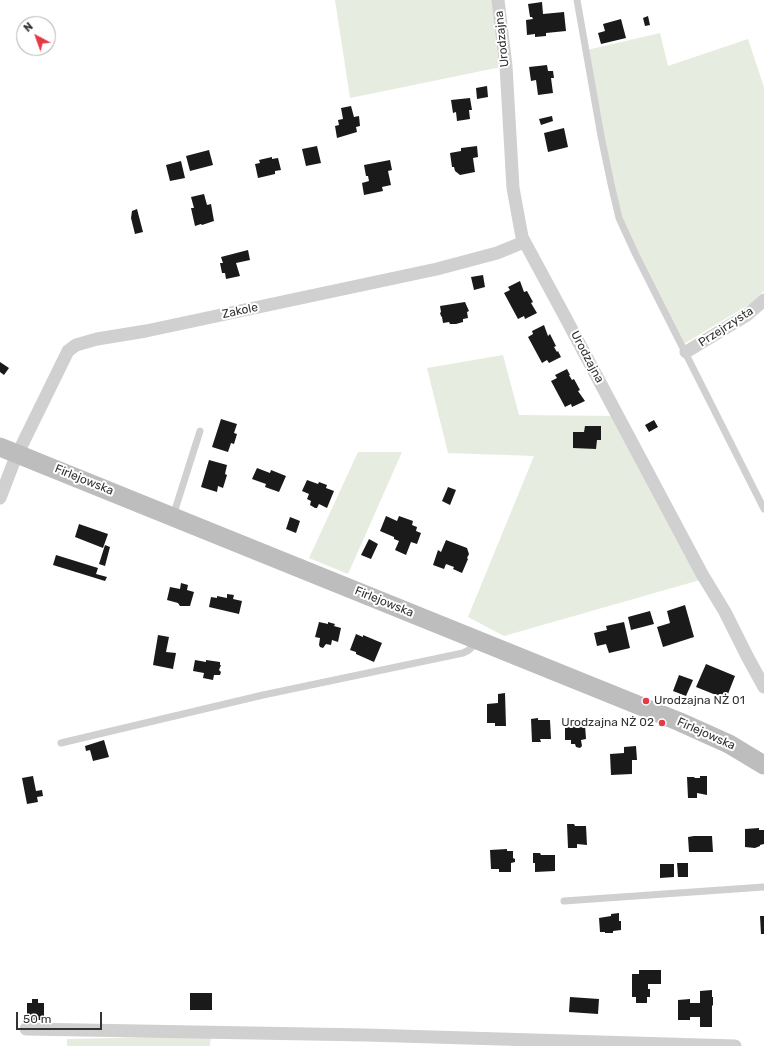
<!DOCTYPE html>
<meta charset="utf-8">
<style>
body{margin:0}
#map{position:relative;width:764px;height:1046px;overflow:hidden;background:#fff;font-family:Rubik,sans-serif}
canvas{display:block}
.north{position:absolute;left:16px;top:16px;width:40px;height:40px;box-sizing:border-box;background:#fff;border:1px solid #adadad;border-radius:50%;rotate:319deg;font-size:11px;font-weight:700;line-height:16px;text-align:center;color:#333}
.north::after{content:'';display:block;margin:auto;width:14px;height:18px;background:#e63946;clip-path:polygon(50% 0,100% 100%,50% 72%,0 100%)}
.scale{position:absolute;left:16px;top:1012px;width:86px;height:18px;box-sizing:border-box;border:2px solid #333;border-top:0;padding-left:5px;font-size:12px;line-height:14px;white-space:nowrap;color:#333;-webkit-text-stroke:3px #fff;paint-order:stroke}
</style>
<div id="map">
<canvas width="764" height="1046"></canvas>
<div class="north">N</div>
<div class="scale">50 m</div>
</div>
<script>
const context = document.querySelector('canvas').getContext('2d');
context.lineJoin = 'round';
function fill(path, color) {
  context.fillStyle = color;
  context.fill(path, 'evenodd');
}
function trace(path, color, width, dash) {
  context.strokeStyle = color;
  context.lineWidth = width;
  context.lineCap = dash ? 'butt' : 'round';
  context.setLineDash(dash || []);
  context.stroke(path);
}
function drawText(font, color, halo, rows, align = 'center') {
  context.font = font + ' Rubik,sans-serif';
  context.lineWidth = 4;
  context.setLineDash([]);
  context.textBaseline = 'middle';
  context.strokeStyle = halo;
  context.fillStyle = color;
  for (const [text, x, y, turn = 0] of rows) {
    context.save();
    context.translate(x, y);
    context.rotate((+turn || 0) * Math.PI / 180);
    context.textAlign = isNaN(turn) ? turn : align;
    if (halo) context.strokeText(text, 0, 0);
    context.fillText(text, 0, 0);
    context.restore();
  }
}
const green = new Path2D(`
 M 335,0 L 501,0 L 506,66 L 350,98 Z
 M 660,33 L 668,66 L 748,39 L 764,87 L 764,291 L 750,304 L 682,345 L 619,218 L 587,50 Z
 M 503,355 L 519,415 L 617,416 L 700,580 L 504,636 L 468,617 L 534,456 L 448,453 L 427,368 Z
 M 358,452 L 402,452 L 348,574 L 309,558 Z
 M 211,1036 L 210,1046 L 67,1046 L 67,1039 Z`);
const building = new Path2D(`
 M 542,2 L 543,14 L 564,12 L 566,31 L 546,33 L 546,36 L 535,37 L 535,34 L 527,35 L 526,20 L 533,19 L 532,17 L 530,17 L 528,4 Z
 M 648,16 L 650,25 L 645,26 L 643,18 Z
 M 621,19 L 626,38 L 601,44 L 598,33 L 605,31 L 603,24 Z
 M 547,65 L 548,71 L 553,71 L 554,78 L 551,78 L 553,93 L 538,95 L 536,80 L 531,81 L 529,67 Z
 M 487,86 L 488,97 L 477,99 L 476,88 Z
 M 470,98 L 472,110 L 469,110 L 470,119 L 457,121 L 456,112 L 453,113 L 451,100 Z
 M 351,106 L 354,117 L 359,116 L 360,126 L 356,127 L 357,132 L 337,138 L 335,126 L 339,125 L 338,120 L 343,119 L 341,108 Z
 M 552,116 L 553,121 L 541,125 L 539,119 Z
 M 564,128 L 568,147 L 548,152 L 544,133 Z
 M 317,146 L 321,163 L 306,166 L 302,149 Z
 M 477,146 L 478,157 L 473,158 L 475,172 L 460,175 L 455,171 L 454,167 L 452,167 L 450,153 L 461,151 L 461,148 Z
 M 209,150 L 213,165 L 190,171 L 186,156 Z
 M 272,157 L 272,159 L 278,158 L 281,170 L 275,171 L 275,174 L 258,178 L 255,164 L 260,163 L 259,160 Z
 M 390,160 L 392,170 L 388,171 L 391,185 L 382,187 L 383,191 L 364,195 L 362,183 L 369,181 L 368,176 L 366,176 L 364,165 Z
 M 181,161 L 185,178 L 170,181 L 166,165 Z
 M 204,194 L 207,205 L 211,204 L 214,221 L 202,225 L 201,224 L 195,226 L 191,208 L 194,208 L 191,197 Z
 M 137,209 L 143,232 L 135,234 L 131,218 L 132,211 Z
 M 248,250 L 250,260 L 236,263 L 240,276 L 226,279 L 225,273 L 222,273 L 220,263 L 223,263 L 221,257 Z
 M 483,275 L 485,287 L 474,290 L 471,277 Z
 M 520,281 L 524,292 L 527,291 L 533,302 L 531,303 L 537,313 L 525,319 L 524,316 L 518,319 L 504,293 L 510,290 L 508,287 Z
 M 465,302 L 469,311 L 467,312 L 468,318 L 463,319 L 463,322 L 456,324 L 450,324 L 449,322 L 443,323 L 442,317 L 441,316 L 440,313 L 441,312 L 440,306 Z
 M 544,325 L 548,336 L 550,334 L 556,346 L 554,347 L 557,352 L 558,351 L 561,357 L 549,363 L 547,360 L 542,363 L 528,337 L 533,334 L 532,331 Z
 M 0,362 L 9,368 L 4,375 L 0,372 Z
 M 567,369 L 570,375 L 569,375 L 572,380 L 574,379 L 580,390 L 578,391 L 585,401 L 572,407 L 571,404 L 565,407 L 551,381 L 557,378 L 555,375 Z
 M 221,419 L 237,424 L 234,433 L 237,434 L 234,444 L 231,443 L 228,452 L 212,447 Z
 M 654,420 L 658,427 L 649,432 L 645,425 Z
 M 585,426 L 601,426 L 601,440 L 597,440 L 596,449 L 573,448 L 573,432 L 584,432 Z
 M 209,460 L 227,465 L 225,474 L 227,475 L 223,488 L 218,486 L 217,492 L 201,487 Z
 M 257,468 L 270,473 L 271,470 L 286,476 L 279,492 L 265,487 L 266,484 L 252,479 Z
 M 307,480 L 318,484 L 319,482 L 327,485 L 326,488 L 334,491 L 327,508 L 319,504 L 317,508 L 315,508 L 310,505 L 311,501 L 307,499 L 309,494 L 302,491 Z
 M 448,487 L 456,490 L 450,505 L 442,501 Z
 M 386,516 L 397,521 L 399,516 L 413,521 L 412,525 L 417,527 L 416,531 L 421,533 L 417,544 L 411,542 L 406,555 L 395,550 L 399,541 L 394,539 L 394,537 L 380,531 Z
 M 290,517 L 300,521 L 296,533 L 286,529 Z
 M 79,524 L 108,534 L 103,548 L 75,537 Z
 M 369,539 L 378,544 L 371,559 L 361,555 Z
 M 446,540 L 467,548 L 469,554 L 467,558 L 468,559 L 462,573 L 453,569 L 454,567 L 446,564 L 444,569 L 433,565 L 438,550 L 441,552 Z
 M 105,545 L 110,547 L 105,566 L 99,564 Z
 M 56,555 L 98,568 L 96,574 L 107,577 L 105,581 L 53,565 Z
 M 181,583 L 188,585 L 187,590 L 194,592 L 190,606 L 180,606 L 178,603 L 167,600 L 170,587 L 180,589 Z
 M 227,594 L 234,595 L 233,599 L 242,601 L 239,614 L 209,607 L 211,597 L 217,598 L 217,596 L 227,598 Z
 M 685,605 L 694,637 L 663,647 L 657,627 L 670,623 L 667,611 Z
 M 650,611 L 654,624 L 631,630 L 628,617 Z
 M 319,622 L 328,624 L 328,622 L 335,624 L 334,626 L 341,628 L 338,642 L 332,640 L 331,645 L 326,644 L 323,648 L 320,647 L 319,645 L 320,638 L 315,637 Z
 M 624,622 L 630,648 L 609,653 L 606,644 L 597,646 L 594,633 L 607,630 L 606,626 Z
 M 356,634 L 363,637 L 363,635 L 382,643 L 374,662 L 356,654 L 356,652 L 350,650 Z
 M 158,635 L 169,637 L 166,652 L 176,653 L 173,669 L 153,665 Z
 M 195,660 L 206,662 L 206,660 L 220,662 L 220,665 L 221,665 L 219,670 L 221,672 L 220,675 L 214,675 L 213,680 L 203,678 L 204,673 L 193,671 Z
 M 706,664 L 735,676 L 726,699 L 696,687 Z
 M 679,675 L 693,680 L 686,696 L 673,691 Z
 M 505,693 L 506,726 L 495,726 L 495,723 L 487,723 L 487,704 L 498,703 L 498,694 Z
 M 538,718 L 538,720 L 550,720 L 551,739 L 540,739 L 541,742 L 532,742 L 531,719 Z
 M 570,723 L 576,723 L 576,725 L 585,725 L 586,739 L 581,740 L 582,746 L 580,748 L 576,747 L 575,744 L 571,744 L 571,740 L 565,740 L 565,726 L 570,725 Z
 M 104,740 L 109,757 L 93,761 L 90,750 L 86,751 L 85,746 Z
 M 636,746 L 637,760 L 632,760 L 632,774 L 611,775 L 610,754 L 624,753 L 624,747 Z
 M 33,776 L 36,791 L 42,790 L 43,796 L 37,797 L 38,802 L 27,804 L 22,778 Z
 M 700,776 L 707,776 L 707,795 L 697,793 L 697,798 L 688,798 L 687,777 L 694,777 L 695,778 L 700,778 Z
 M 567,824 L 574,824 L 575,826 L 586,826 L 587,845 L 577,844 L 577,848 L 568,848 Z
 M 759,828 L 759,830 L 764,830 L 764,844 L 760,845 L 760,846 L 755,848 L 745,847 L 745,829 Z
 M 694,836 L 712,836 L 713,852 L 689,852 L 688,837 Z
 M 507,849 L 507,851 L 513,851 L 513,858 L 515,859 L 515,862 L 511,863 L 511,872 L 499,872 L 499,869 L 491,869 L 490,850 Z
 M 533,853 L 540,853 L 541,855 L 555,855 L 555,871 L 535,872 L 535,863 L 533,863 Z
 M 677,863 L 688,863 L 688,877 L 678,877 Z
 M 660,864 L 674,864 L 674,877 L 660,878 Z
 M 619,913 L 619,921 L 621,921 L 621,930 L 613,931 L 613,933 L 605,933 L 605,932 L 600,932 L 599,918 L 611,916 L 611,914 Z
 M 760,916 L 764,916 L 764,934 L 761,934 Z
 M 639,970 L 661,970 L 661,984 L 648,984 L 648,989 L 650,989 L 650,997 L 647,997 L 647,1003 L 636,1003 L 636,997 L 632,997 L 632,974 L 639,974 Z
 M 712,990 L 712,997 L 713,997 L 713,1005 L 712,1006 L 712,1027 L 700,1027 L 700,1017 L 690,1017 L 690,1020 L 678,1020 L 678,1000 L 690,999 L 690,1003 L 700,1003 L 700,991 Z
 M 190,993 L 212,993 L 212,1010 L 190,1010 Z
 M 570,997 L 599,999 L 598,1014 L 569,1012 Z
 M 32,999 L 38,999 L 38,1003 L 44,1003 L 44,1020 L 27,1020 L 27,1003 L 32,1003 Z`);
const lane = new Path2D(`
 M 577,0 L 601,136 L 611,184 L 619,218 L 636,255 L 764,509
 M 173,516 L 200,431
 M 61,743 L 263,695 L 463,653 L 469,650 L 477,642
 M 564,901 L 764,887`);
const street = new Path2D(`
 M 498,0 L 506,66 L 513,188 L 522,237 L 563,313 L 702,574 L 725,612 L 747,656 L 764,687
 M 686,352 L 747,315 L 764,300
 M 0,498 L 15,459 L 68,351 L 76,345 L 97,339 L 146,331 L 437,269 L 497,253 L 524,242
 M 26,1029 L 366,1035 L 735,1046`);
const secondary = new Path2D(`
 M 0,447 L 680,722 L 729,744 L 764,765`);
const markers = [
 [646,701,4,"#e63946"],
 [662,723,4,"#e63946"]
];
const streetNames = [
 ["Urodzajna",502,39,-96],
 ["Zakole",240,311,-12],
 ["Przejrzysta",726,327,-33],
 ["Urodzajna",587,357,62],
 ["Firlejowska",84,480,22],
 ["Firlejowska",384,602,22],
 ["Firlejowska",706,734,24]
];
const poiNames = [
 ["Urodzajna NŻ 01",654,701],
 ["Urodzajna NŻ 02",654,723,"right"]
];
fill(green, '#e6ecdf');
fill(building, '#1a1a1a');
trace(lane, '#d0d0d0', 7);
trace(street, '#d0d0d0', 13);
trace(secondary, '#bdbdbd', 19);
for (const [x, y, r, color] of markers) {
  const dot = new Path2D();
  dot.arc(x, y, r, 0, 2 * Math.PI);
  context.fillStyle = color;
  context.fill(dot);
  trace(dot, '#fff', 1.5);
}
drawText('12px', '#333', '#fff', streetNames);
drawText('12px', '#333', '#fff', poiNames, 'left');
</script>
